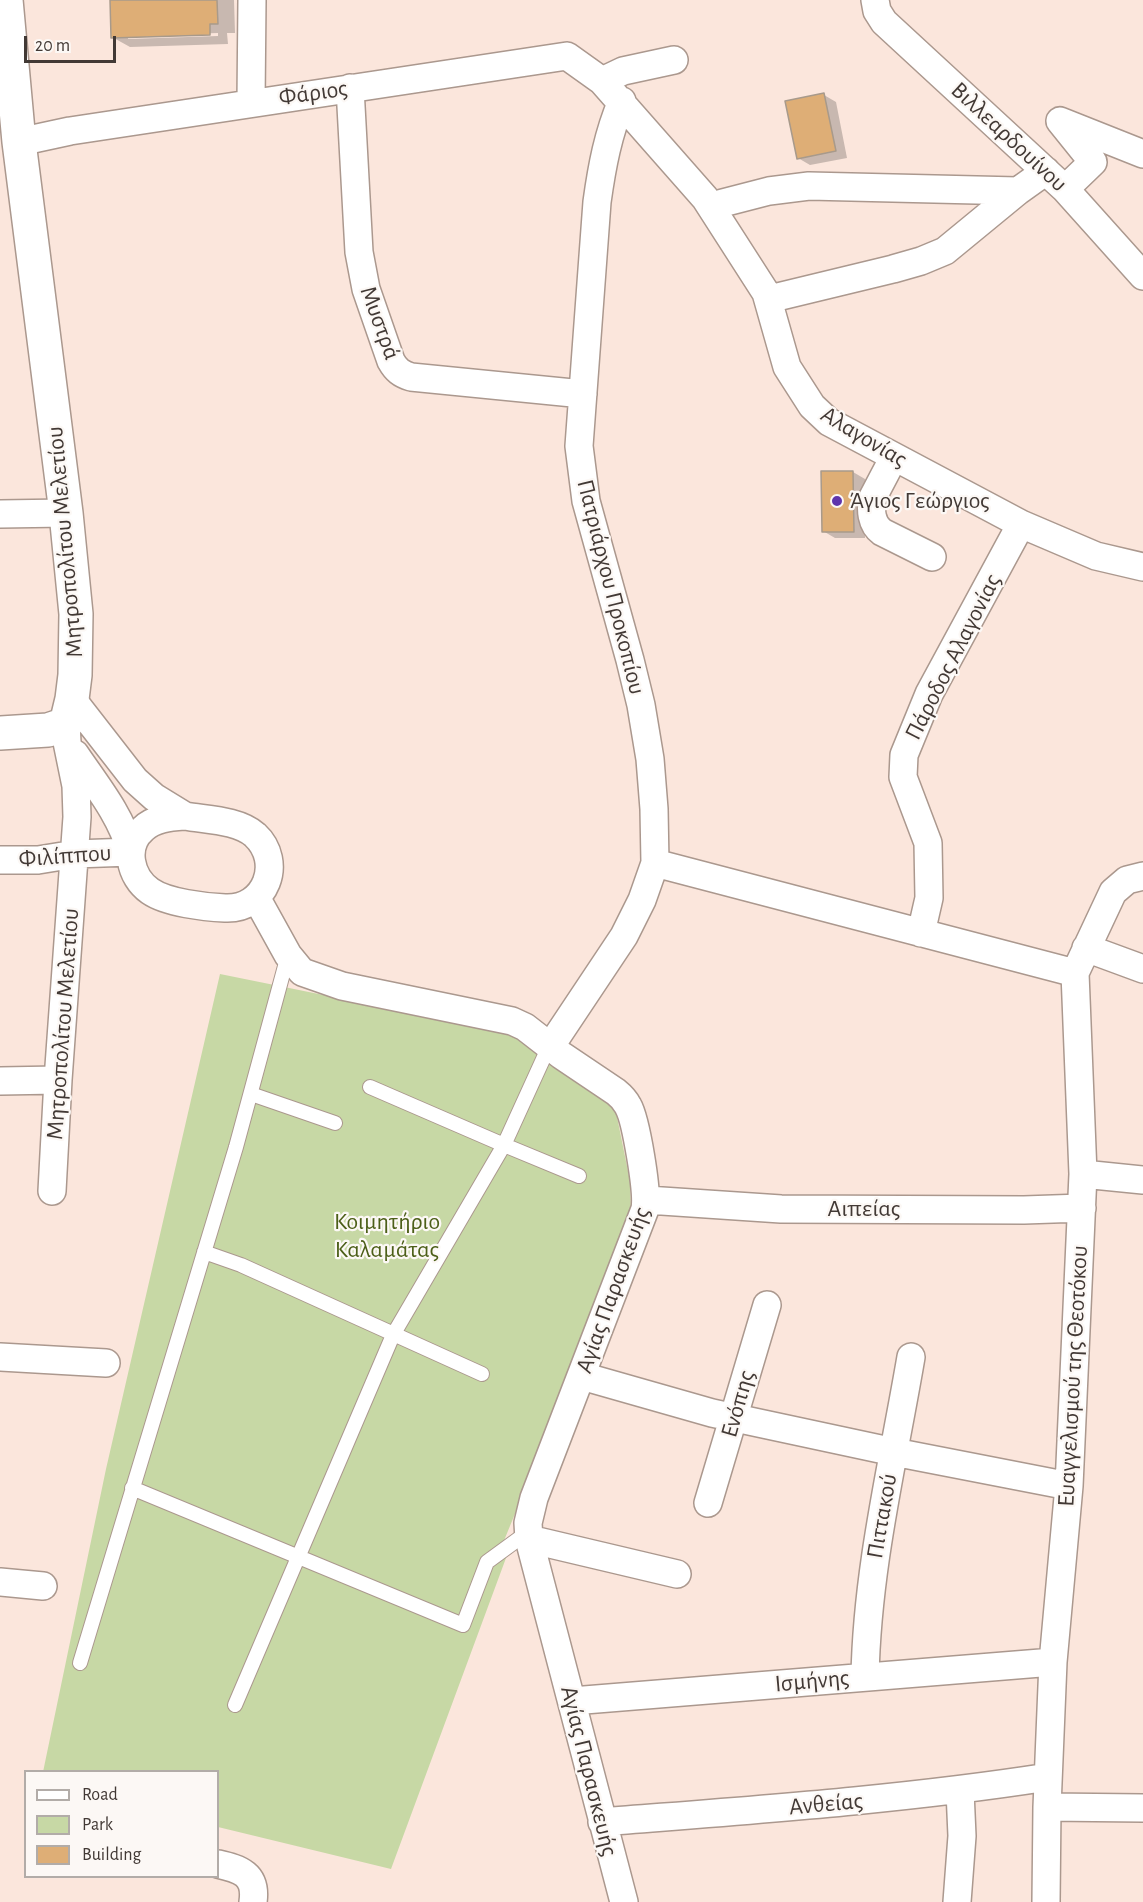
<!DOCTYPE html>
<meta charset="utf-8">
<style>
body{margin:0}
#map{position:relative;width:1143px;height:1902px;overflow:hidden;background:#fbe6dc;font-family:"Alegreya Sans",sans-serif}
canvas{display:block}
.legend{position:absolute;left:24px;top:1770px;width:195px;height:108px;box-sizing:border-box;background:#fcf8f5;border:2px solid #b2aca8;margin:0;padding:8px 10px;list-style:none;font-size:18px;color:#423935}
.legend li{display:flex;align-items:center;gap:12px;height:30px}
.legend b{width:30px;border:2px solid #b2aca8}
.scale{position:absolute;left:24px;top:36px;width:92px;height:27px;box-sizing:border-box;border:3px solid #423935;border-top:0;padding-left:8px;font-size:18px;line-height:21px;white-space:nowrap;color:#423935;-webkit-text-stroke:4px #fcf8f5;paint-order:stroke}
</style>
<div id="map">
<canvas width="1143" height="1902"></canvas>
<ul class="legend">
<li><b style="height:8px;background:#fff"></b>Road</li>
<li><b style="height:16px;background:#c7d8a5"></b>Park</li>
<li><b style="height:16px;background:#deae76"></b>Building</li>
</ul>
<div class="scale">20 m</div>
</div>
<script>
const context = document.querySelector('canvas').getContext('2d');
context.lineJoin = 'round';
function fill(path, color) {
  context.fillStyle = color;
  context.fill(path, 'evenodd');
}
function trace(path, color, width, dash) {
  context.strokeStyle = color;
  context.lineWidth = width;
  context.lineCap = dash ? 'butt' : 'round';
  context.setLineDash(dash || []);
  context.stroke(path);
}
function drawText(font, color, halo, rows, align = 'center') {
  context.font = font + ' "Alegreya Sans",sans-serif';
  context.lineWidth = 4.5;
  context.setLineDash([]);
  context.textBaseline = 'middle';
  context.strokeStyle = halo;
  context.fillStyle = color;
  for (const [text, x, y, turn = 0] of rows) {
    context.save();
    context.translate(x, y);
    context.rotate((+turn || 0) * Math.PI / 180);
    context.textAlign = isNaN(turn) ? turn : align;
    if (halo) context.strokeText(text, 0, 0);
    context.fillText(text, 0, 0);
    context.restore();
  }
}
const green = new Path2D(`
 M 220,974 L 511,1033 L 604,1094 L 616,1112 L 630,1181 L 631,1212 L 528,1482 L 503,1543 L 502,1551 L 506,1558 L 391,1869 L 218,1827 L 218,1772 L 43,1772 L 106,1469 Z`);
const shadow = new Path2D(`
 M 111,0 L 234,0 L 235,33 L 227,33 L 228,44 L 130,47 L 112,37 ZM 218,33 L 218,36 L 128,39 L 128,36 Z
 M 824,95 L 836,102 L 847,158 L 810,165 L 798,158 Z
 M 853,472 L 865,479 L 865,538 L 835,538 L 823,531 Z`);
const building = new Path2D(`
 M 110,0 L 217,0 L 218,24 L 210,24 L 210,35 L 111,38 Z
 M 824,93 L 836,151 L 797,159 L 785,101 Z
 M 821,471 L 853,471 L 854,532 L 822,532 Z`);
const lane = new Path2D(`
 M 370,1087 L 504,1145 L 579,1176
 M 251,1094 L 335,1123
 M 204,1252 L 241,1265 L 482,1374
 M 132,1488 L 463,1625 L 487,1562 L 528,1532
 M 80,1663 L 236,1147 L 288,955
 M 235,1705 L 393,1335 L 504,1145 L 545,1055 L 550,1047`);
const street = new Path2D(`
 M 875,0 L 877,11 L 884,22 L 1065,189 L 1143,276
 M 602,81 L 623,71 L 674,60
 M 350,88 L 359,252 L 366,289 L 391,361 C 396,370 401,374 411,377 L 583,394
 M 251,102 L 252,0
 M 19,142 L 70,131 L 567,56 L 602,81 L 705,198 L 766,293 L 787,367 L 812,406 L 829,422 L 1021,524 L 1096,556 L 1143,567
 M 1065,189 L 1093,162 L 1060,121 L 1143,154
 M 711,206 L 769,191 L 809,186 L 1018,191
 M 769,299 L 893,269 L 921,261 L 945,251 L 1018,191 L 1046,171
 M 894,457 L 873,497 C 870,509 871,524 882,532 L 932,557
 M 0,514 L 66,513
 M 72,699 L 135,780 L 154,797 L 185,816
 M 185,816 C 207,820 238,820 255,835 C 284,862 266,910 225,908 C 205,907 167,903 150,891 C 130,877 123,846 143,829 C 154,818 171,817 185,816 Z
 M 0,860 L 38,860 L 75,854 L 131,852 C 121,815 96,785 75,754
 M 655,863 L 1075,973
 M 257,899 L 288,955 L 302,972 L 342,986 L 512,1021 L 525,1027 L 561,1055 L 616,1092 C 621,1096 625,1100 628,1106 C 636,1120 648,1192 645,1209 L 534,1498 L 528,1523 L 529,1539 L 624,1902
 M 921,933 L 929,898 L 928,843 L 903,777 L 904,755 L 929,694 L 1021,524
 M 1086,948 L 1143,969
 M 550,1047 L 624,936 L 642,900 L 655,863 L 654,809 L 650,759 L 641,705 L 630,660 L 586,501 L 579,446 L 597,202 C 602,166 608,134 622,101
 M 0,1081 L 58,1080
 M 1083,1174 L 1143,1180
 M 52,1191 L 58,1080 L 77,817 L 76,786 L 67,742 L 66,724
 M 647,1200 L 781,1209 L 1024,1210 L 1082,1208
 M 0,1357 L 106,1363
 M 582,1376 L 712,1413 L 894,1452 L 1069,1486
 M 708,1503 L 767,1305
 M 529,1539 L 677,1574
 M 0,1582 L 43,1586
 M 865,1677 C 867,1568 893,1463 911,1357
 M 572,1701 L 1053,1662
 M 1047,1807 L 1143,1808
 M 602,1822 C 751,1810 900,1800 1048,1777
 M 218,1864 C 240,1869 257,1874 253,1902
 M 957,1902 L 962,1836 L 960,1791
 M 1046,1902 L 1047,1807 L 1053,1662 L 1069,1486 L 1083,1174 L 1075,973 L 1113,892 L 1127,880 L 1143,876`);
const secondary = new Path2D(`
 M 0,733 L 48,730 L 66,724 L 72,699 L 75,675 L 76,614 L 66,513 L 19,142 L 6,0`);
const markers = [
 [837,501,6,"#5f35ad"]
];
const streetNames = [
 ["Φάριος",313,93,-8],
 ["Βιλλεαρδουίνου",1009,137,43],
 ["Μυστρά",380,323,70],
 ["Αλαγονίας",864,437,31],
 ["Μητροπολίτου Μελετίου",65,542,-95],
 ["Πατριάρχου Προκοπίου",611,587,76],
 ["Πάροδος Αλαγονίας",953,657,-63],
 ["Φιλίππου",65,856,-4],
 ["Μητροπολίτου Μελετίου",63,1024,-86],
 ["Αιπείας",864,1209],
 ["Αγίας Παρασκευής",613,1290,-70],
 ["Ευαγγελισμού της Θεοτόκου",1073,1376,-87],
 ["Ενόπης",738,1404,-74],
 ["Πιττακού",882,1516,-80],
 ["Ισμήνης",812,1681,-5],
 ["Αγίας Παρασκευής",589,1771,76],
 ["Ανθείας",826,1804,-5]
];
const poiNames = [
 ["Άγιος Γεώργιος",849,501]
];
const parkNames = [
 ["Κοιμητήριο",387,1222],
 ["Καλαμάτας",387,1250]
];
fill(green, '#c7d8a5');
fill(shadow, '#0003');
fill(building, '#deae76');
trace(building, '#a89a8b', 1.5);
trace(lane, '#ab988e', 16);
trace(street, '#ab988e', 30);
trace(secondary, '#ab988e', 36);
trace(lane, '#fff', 14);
trace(street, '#fff', 27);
trace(secondary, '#fff', 33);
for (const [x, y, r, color] of markers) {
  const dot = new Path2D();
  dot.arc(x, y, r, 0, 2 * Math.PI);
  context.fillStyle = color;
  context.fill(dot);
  trace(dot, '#fcf8f5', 2);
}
drawText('24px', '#423935', '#fcf8f5', streetNames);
drawText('24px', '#423935', '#fcf8f5', poiNames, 'left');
drawText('24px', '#4c5f18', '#fcf8f5', parkNames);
</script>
